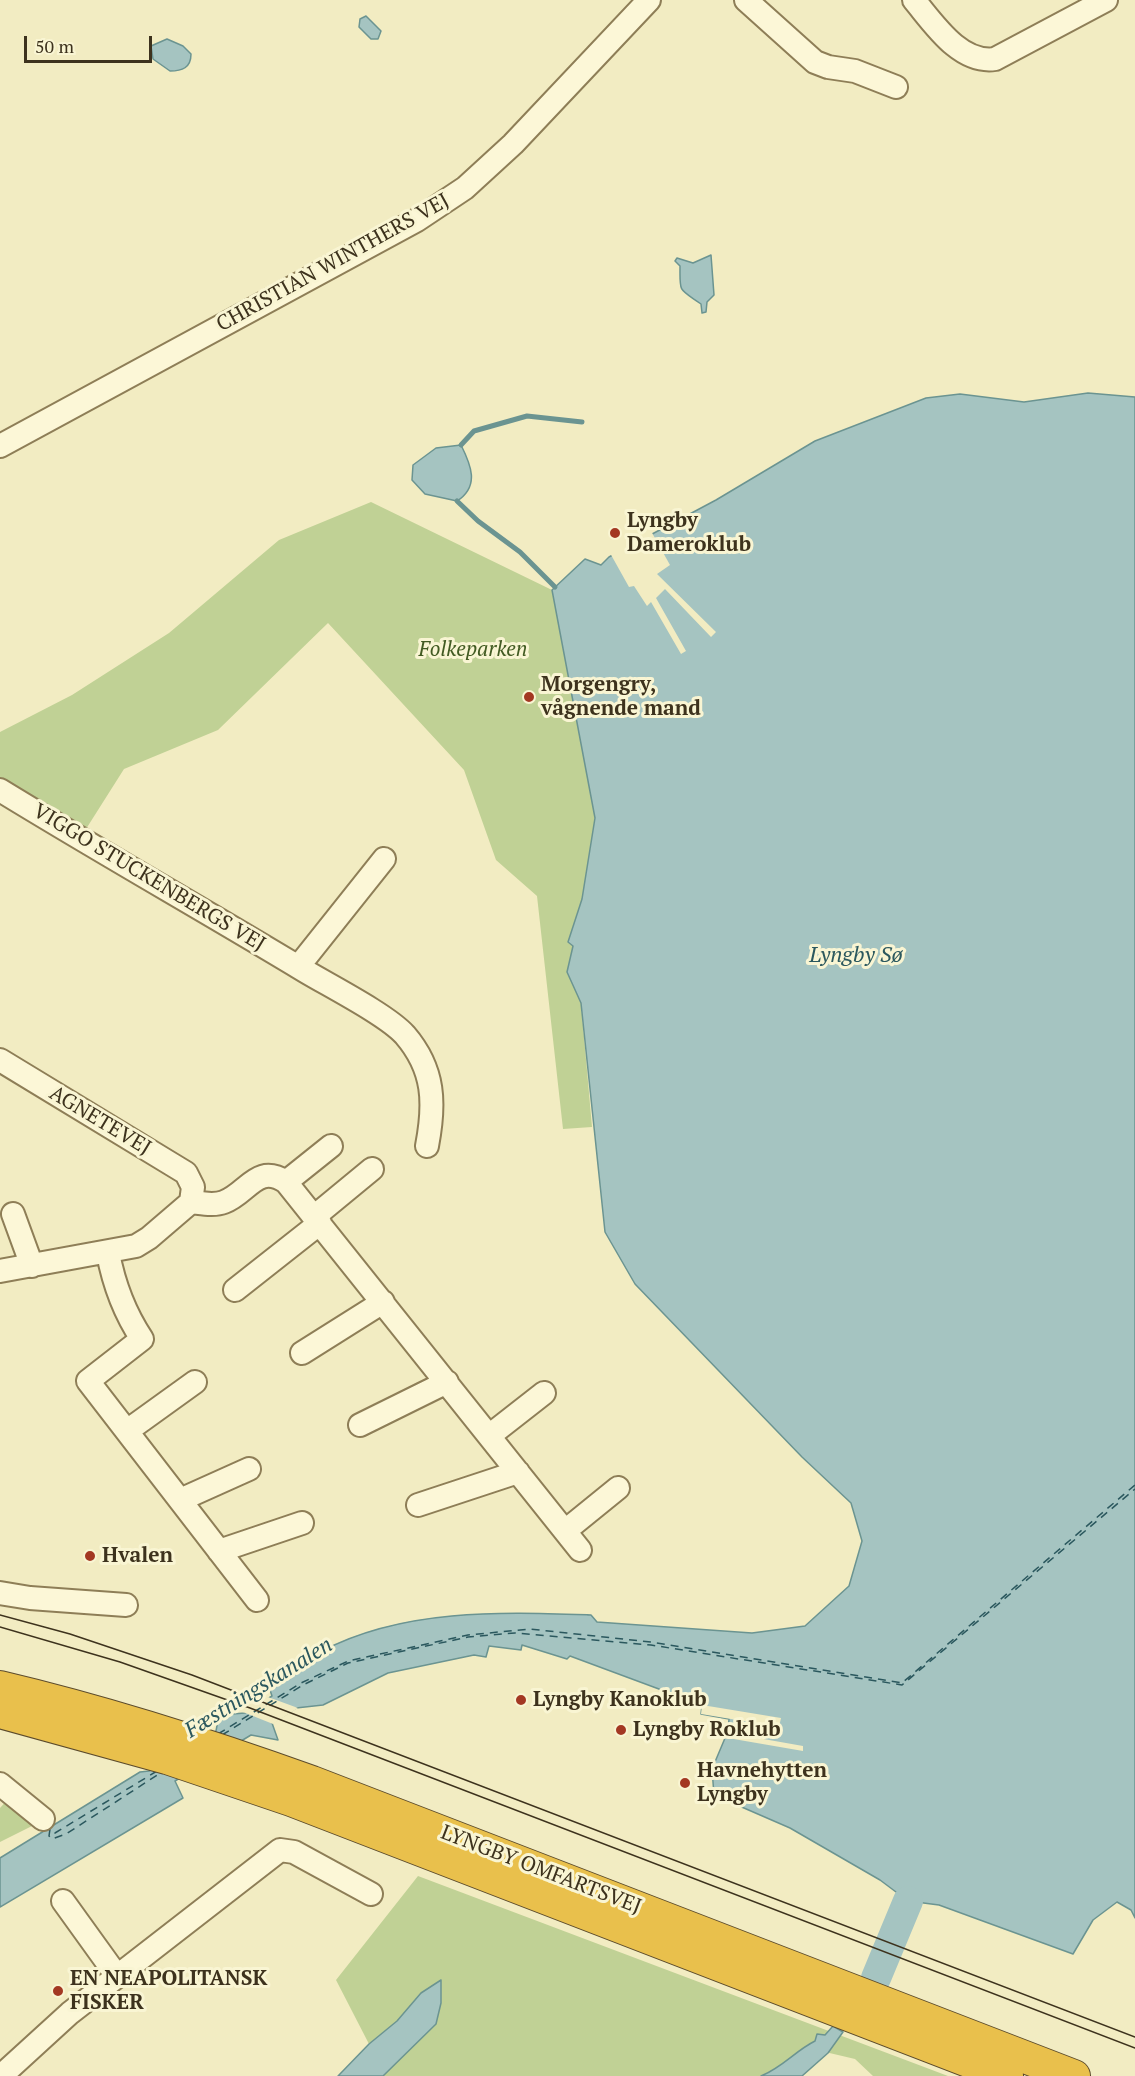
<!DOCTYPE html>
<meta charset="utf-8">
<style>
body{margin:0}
#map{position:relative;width:1135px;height:2076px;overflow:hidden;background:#f2ecc2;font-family:"PT Serif",serif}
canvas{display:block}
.scale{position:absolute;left:24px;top:36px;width:128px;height:27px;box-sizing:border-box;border:3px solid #3d321d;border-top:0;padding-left:8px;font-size:18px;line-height:21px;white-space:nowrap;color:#3d321d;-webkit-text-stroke:4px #f9f5d3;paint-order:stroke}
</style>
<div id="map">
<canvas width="1135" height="2076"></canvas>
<div class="scale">50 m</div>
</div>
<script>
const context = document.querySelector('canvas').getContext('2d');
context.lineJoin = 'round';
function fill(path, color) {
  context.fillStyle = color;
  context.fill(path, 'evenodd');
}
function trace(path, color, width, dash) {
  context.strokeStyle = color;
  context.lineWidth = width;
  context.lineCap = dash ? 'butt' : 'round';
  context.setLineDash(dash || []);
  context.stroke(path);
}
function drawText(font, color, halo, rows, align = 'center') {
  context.font = font + ' "PT Serif",serif';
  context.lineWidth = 6;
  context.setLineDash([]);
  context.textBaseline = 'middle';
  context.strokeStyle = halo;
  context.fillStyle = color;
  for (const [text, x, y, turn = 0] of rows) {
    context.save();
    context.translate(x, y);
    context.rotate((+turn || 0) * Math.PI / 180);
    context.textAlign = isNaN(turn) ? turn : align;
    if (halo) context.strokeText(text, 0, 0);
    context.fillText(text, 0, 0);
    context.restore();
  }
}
const green = new Path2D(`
 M 371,502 L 552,590 L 595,818 L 582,899 L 568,942 L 573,946 L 567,972 L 581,1003 L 592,1127 L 563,1129 L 537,896 L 496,860 L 464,770 L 328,623 L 218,730 L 124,769 L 86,829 L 0,777 L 0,732 L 72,695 L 169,633 L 279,540 Z
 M 10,1797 L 40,1822 L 0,1842 L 0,1808 Z
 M 418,1876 L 948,2076 L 873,2076 L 855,2059 L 804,2047 L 779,2068 L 761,2076 L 383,2076 L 399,2058 L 441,1980 L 421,1993 L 397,2021 L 369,2044 L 336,1980 Z`);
const water = new Path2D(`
 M 366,16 L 381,31 L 378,39 L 371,39 L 359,27 L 360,19 Z
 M 167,39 L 183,46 L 191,54 C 191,68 182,71 170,71 L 153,59 L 151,46 Z
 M 711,255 L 714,295 L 707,302 L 706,312 L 702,313 L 701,304 C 678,288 680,293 680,266 L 675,261 L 677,258 L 693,263 Z
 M 1088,393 L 1135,397 L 1135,1918 L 1131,1910 L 1117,1902 L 1093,1920 L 1073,1954 L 939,1905 L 908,1901 L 880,1880 L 790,1828 L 714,1795 L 712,1769 L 728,1731 L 729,1719 L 701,1714 L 702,1705 L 570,1656 L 567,1659 L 522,1645 L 521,1650 L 489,1646 L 486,1657 L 474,1655 L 388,1673 L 323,1705 L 296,1708 L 272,1723 L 278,1740 L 251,1735 L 175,1781 L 183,1798 L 0,1907 L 0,1858 L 140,1772 L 149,1771 L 216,1731 L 219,1715 L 245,1713 L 272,1696 L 269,1687 C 286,1675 304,1661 322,1651 C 404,1608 502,1612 591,1615 L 597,1622 L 752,1633 L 805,1626 L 849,1586 L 862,1541 L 851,1503 L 802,1457 L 635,1284 L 605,1232 L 581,1003 L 567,972 L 573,946 L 568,942 L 582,899 L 595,818 L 552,590 L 585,559 L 601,565 L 609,557 L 716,500 L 815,441 L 926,398 L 960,394 L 1024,402 Z
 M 461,445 C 471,465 480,486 457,501 L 425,494 L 412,480 L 413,465 L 436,448 Z
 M 441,1980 L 441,2003 L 436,2024 L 383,2076 L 338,2076 L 369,2044 L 397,2021 L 421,1993 Z
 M 833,2026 L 843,2032 L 828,2053 L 802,2076 L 761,2076 C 783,2067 795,2051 815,2041 L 817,2034 L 825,2035 Z`);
const pier = new Path2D(`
 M 651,531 L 670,565 L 657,574 L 716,632 L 711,637 L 665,589 L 656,598 L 686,651 L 681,654 L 651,602 L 647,606 L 634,586 L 629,587 L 610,553 Z
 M 268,1697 L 298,1708 L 273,1724 L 243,1712 Z
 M 702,1705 L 781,1718 L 779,1727 L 701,1714 Z
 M 724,1732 L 803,1746 L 803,1751 L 722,1737 Z`);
const stream = new Path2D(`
 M 461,445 L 474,431 L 527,416 L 582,422
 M 457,501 L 478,521 L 520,552 L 555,587`);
const river = new Path2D(`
 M 876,1978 L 908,1901`);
const ferry = new Path2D(`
 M 218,1734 L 301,1683 L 348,1661 L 468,1635 L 530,1629 L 651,1642 L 902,1683 L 1135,1485
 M 222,1735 L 303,1685 L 348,1663 L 468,1637 L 515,1633 L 651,1645 L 902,1685 L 1135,1489
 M 157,1771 L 55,1833 L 50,1829 L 49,1836 L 52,1839 L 66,1834 L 162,1772`);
const minor = new Path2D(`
 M 746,0 L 815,62 L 828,67 L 855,71 L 896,87
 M 914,0 C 934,24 960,64 995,59 L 1106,0
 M 0,446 L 417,220 L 465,188 L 513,144 L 649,0
 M 0,790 C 101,852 204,910 305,971 C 330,986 387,1015 405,1035 C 435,1070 435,1104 427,1146
 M 298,967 L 384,859
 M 0,1060 L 186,1173 L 193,1187 L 191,1202 L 149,1238 L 136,1246 L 0,1271
 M 286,1182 L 331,1146
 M 191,1202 C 201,1203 214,1206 224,1202 C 248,1193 257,1163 286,1182 L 580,1550
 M 13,1214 L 32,1266
 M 315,1216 L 372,1169
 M 108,1253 C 114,1285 124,1312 142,1339 L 88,1381 L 257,1600
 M 235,1290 L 320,1223
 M 302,1353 L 383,1302
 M 360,1425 L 447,1382
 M 127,1431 L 195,1382
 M 489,1436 L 544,1393
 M 180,1500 L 249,1469
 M 418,1505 L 518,1472
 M 565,1531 L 618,1488
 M 219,1551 L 302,1523
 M 0,1593 L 30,1598 L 126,1605
 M 0,1784 L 43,1819
 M 63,1901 L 117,1976
 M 1,2076 L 70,2013 L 280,1850 L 294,1852 L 371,1894`);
const highway = new Path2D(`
 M 0,1687 C 106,1712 209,1745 312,1782 L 1074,2076
 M 0,1712 L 167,1758 L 291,1800 L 1007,2076`);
const tram = new Path2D(`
 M 0,1615 L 70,1634 L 192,1675 L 1135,2037
 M 0,1627 L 120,1662 L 250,1708 L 1135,2048`);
const markers = [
 [615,533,6,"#a33822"],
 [529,697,6,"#a33822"],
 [90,1556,6,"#a33822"],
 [521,1700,6,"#a33822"],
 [621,1730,6,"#a33822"],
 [685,1783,6,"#a33822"],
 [58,1991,6,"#a33822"]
];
const streetNames = [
 ["CHRISTIAN WINTHERS VEJ",333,263,-29],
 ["VIGGO STUCKENBERGS VEJ",149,878,31],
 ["AGNETEVEJ",100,1121,31],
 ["LYNGBY OMFARTSVEJ",541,1870,21]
];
const poiNames = [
 ["Lyngby",627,521],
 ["Dameroklub",627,545],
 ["Morgengry,",541,685],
 ["vågnende mand",541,709],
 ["Hvalen",102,1556],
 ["Lyngby Kanoklub",533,1700],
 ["Lyngby Roklub",633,1730],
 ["Havnehytten",697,1771],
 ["Lyngby",697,1795],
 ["EN NEAPOLITANSK",70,1979],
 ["FISKER",70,2003]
];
const parkNames = [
 ["Folkeparken",473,650]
];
const waterNames = [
 ["Lyngby Sø",856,956],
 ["Fæstningskanalen",259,1688,-32]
];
fill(green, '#c0d195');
fill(water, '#a5c4c1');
trace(water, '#6b9491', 1.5);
fill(pier, '#f2ecc2');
trace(stream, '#6b9491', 5);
trace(river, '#a5c4c1', 30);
trace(ferry, '#2b585e', 1.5, [8, 6]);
trace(minor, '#8e7e57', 26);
trace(highway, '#5c4b2c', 34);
trace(minor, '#fcf7d7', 22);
trace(highway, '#e9c04c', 32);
trace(tram, '#3d321d', 1.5);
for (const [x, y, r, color] of markers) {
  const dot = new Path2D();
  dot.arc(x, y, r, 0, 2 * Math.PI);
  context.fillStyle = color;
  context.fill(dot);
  trace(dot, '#f9f5d3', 2);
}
drawText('21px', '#3d321d', '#f9f5d3', streetNames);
drawText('bold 21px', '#3d321d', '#f9f5d3', poiNames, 'left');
drawText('italic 21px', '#425b22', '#f9f5d3', parkNames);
drawText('italic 22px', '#2b585e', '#f9f5d3', waterNames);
</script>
